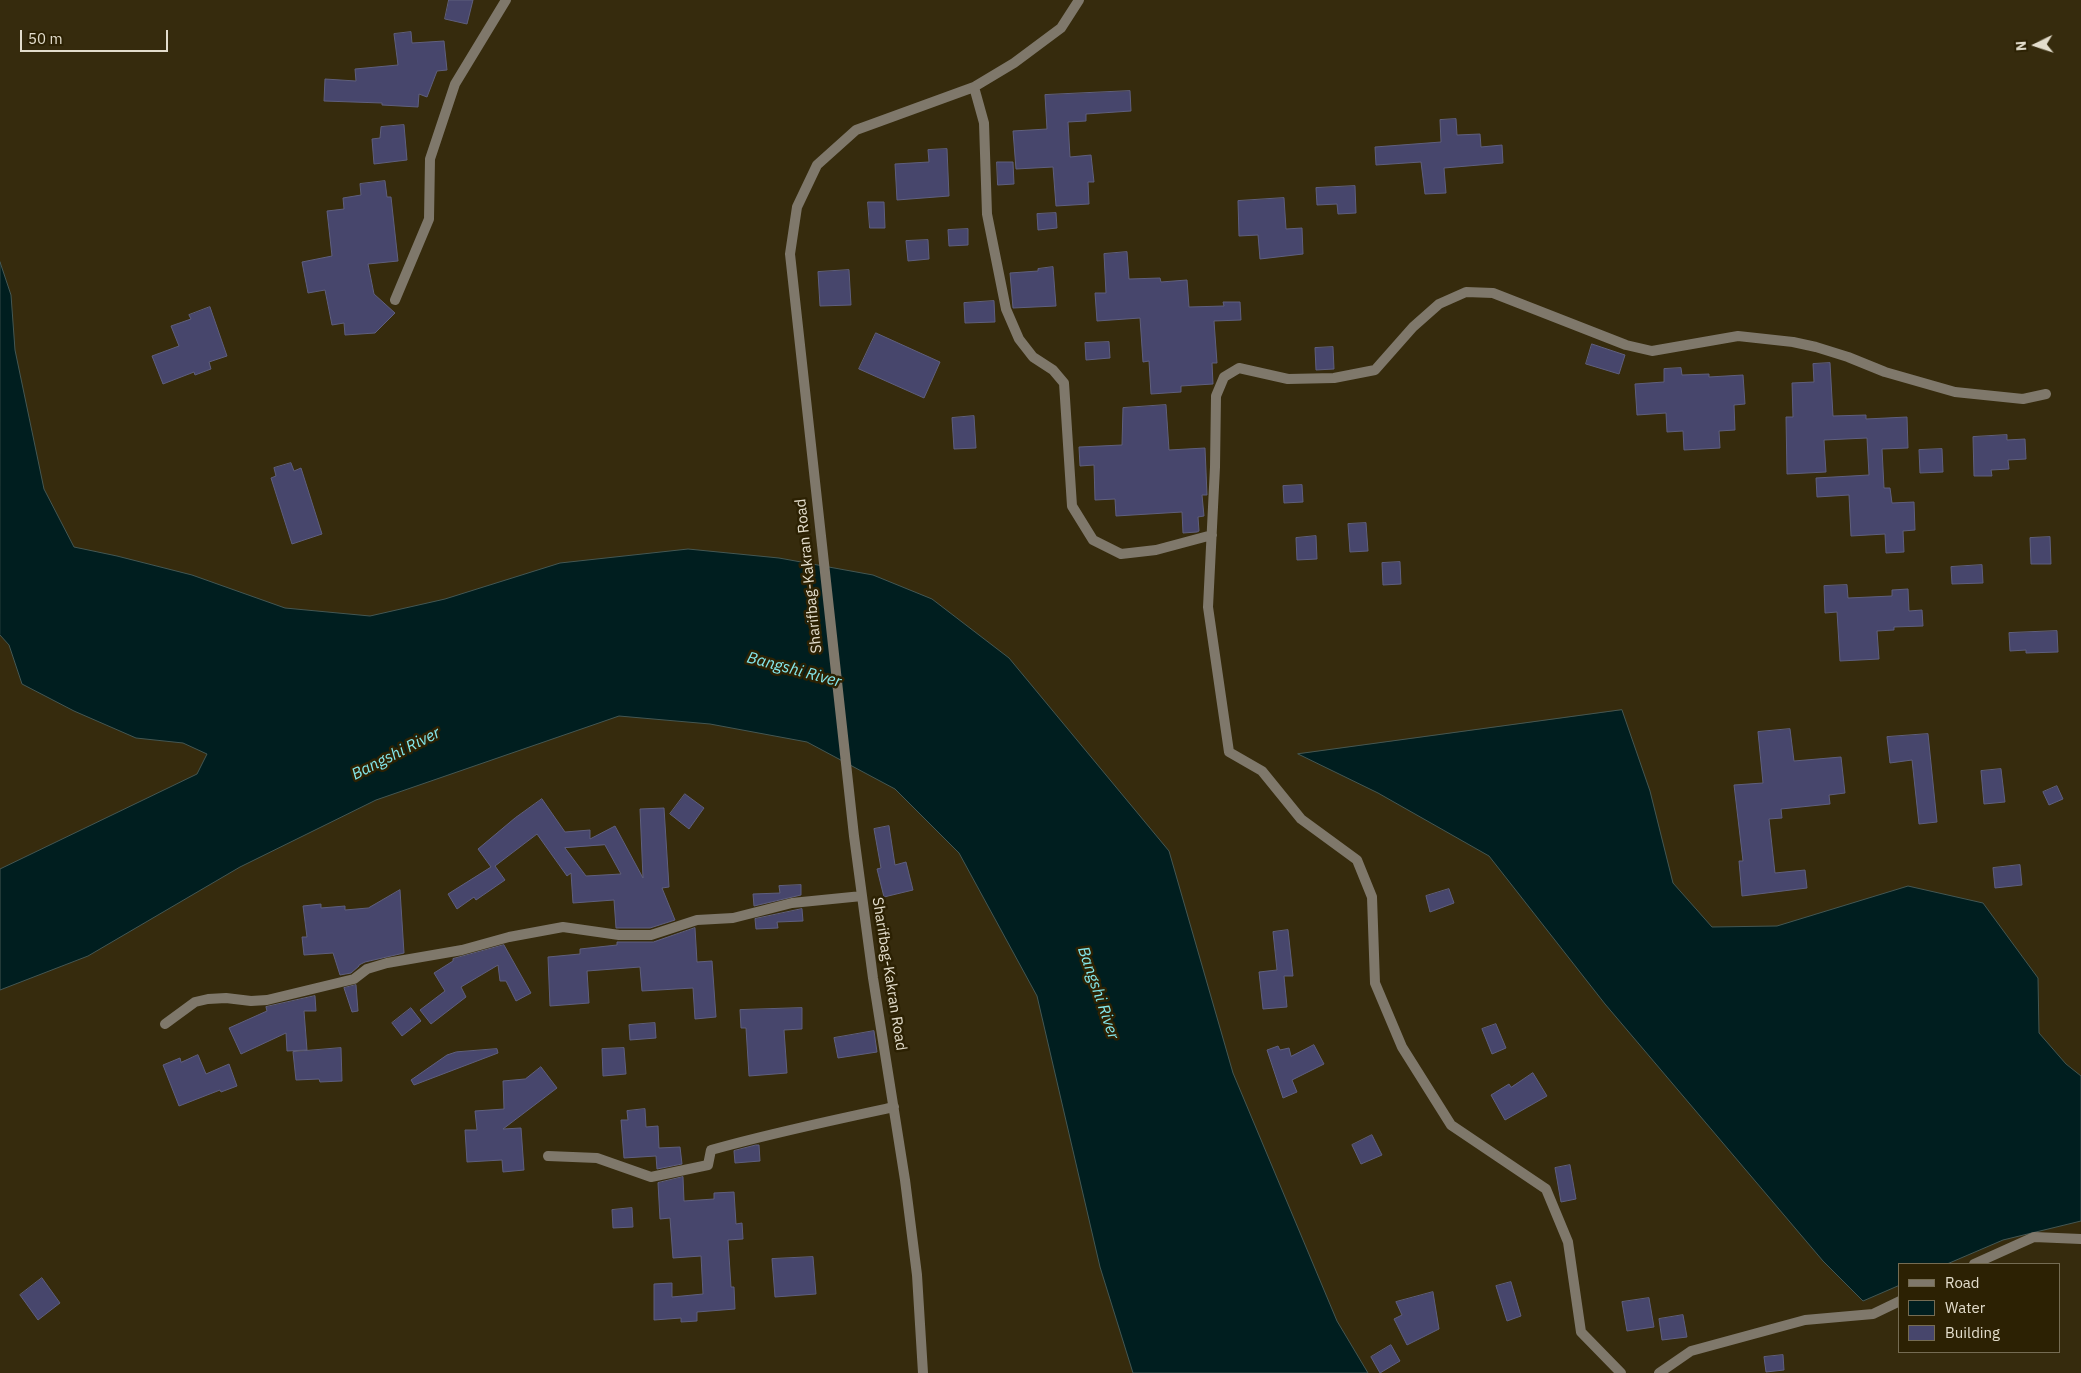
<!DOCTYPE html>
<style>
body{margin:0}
#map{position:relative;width:2081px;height:1373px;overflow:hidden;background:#362b0d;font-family:"IBM Plex Sans",sans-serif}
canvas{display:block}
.legend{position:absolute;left:1898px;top:1263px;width:162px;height:90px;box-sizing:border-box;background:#2c2103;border:1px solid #756c53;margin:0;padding:6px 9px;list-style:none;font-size:15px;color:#e3ddcc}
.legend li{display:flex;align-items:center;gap:10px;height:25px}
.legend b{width:25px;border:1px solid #756c53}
.north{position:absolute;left:2011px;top:20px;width:50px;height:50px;-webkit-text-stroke:4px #2c2103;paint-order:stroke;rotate:266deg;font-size:14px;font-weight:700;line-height:20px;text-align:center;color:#e3ddcc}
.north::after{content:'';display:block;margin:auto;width:18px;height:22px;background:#e3ddcc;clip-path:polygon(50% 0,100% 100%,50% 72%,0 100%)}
.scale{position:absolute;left:20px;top:30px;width:148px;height:22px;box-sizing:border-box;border:2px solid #e3ddcc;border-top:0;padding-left:6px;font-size:15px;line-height:18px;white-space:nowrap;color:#e3ddcc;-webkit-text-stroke:4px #2c2103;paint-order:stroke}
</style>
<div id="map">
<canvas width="2081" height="1373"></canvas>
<ul class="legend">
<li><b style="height:6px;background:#7f786b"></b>Road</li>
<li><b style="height:14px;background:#001e1f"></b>Water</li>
<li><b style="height:14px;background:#47466c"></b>Building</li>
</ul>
<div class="north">N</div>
<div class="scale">50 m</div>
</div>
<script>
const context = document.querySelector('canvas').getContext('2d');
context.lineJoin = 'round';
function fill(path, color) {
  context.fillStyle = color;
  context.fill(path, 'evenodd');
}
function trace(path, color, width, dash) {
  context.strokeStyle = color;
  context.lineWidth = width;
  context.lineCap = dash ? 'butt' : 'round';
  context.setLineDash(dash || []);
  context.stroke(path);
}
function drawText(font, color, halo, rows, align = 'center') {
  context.font = font + ' "IBM Plex Sans",sans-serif';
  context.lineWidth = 5;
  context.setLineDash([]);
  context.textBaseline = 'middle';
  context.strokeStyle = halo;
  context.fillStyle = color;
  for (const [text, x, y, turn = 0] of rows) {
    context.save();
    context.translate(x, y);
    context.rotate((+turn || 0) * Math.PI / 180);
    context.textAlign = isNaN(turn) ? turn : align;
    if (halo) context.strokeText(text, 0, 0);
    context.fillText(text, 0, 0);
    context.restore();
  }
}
const water = new Path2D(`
 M 0,262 L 11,295 L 15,350 L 44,489 L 74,547 L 117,556 L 192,575 L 285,608 L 370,616 L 445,599 L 560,563 L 688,549 L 779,558 L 873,575 L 932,599 L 1009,658 L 1169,851 L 1233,1073 L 1337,1321 L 1368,1373 L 1133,1373 L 1100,1267 L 1037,996 L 959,853 L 895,789 L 807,742 L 710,724 L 619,716 L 376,800 L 240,867 L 88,956 L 0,990 L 0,869 L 197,774 L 207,754 L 183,743 L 136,738 L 74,711 L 22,684 L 9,645 L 0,635 Z
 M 1622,710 L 1650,791 L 1673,883 L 1712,927 L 1777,926 L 1908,886 L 1983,903 L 2038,978 L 2039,1033 L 2066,1064 L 2081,1076 L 2081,1221 L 2003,1240 L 1947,1264 L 1900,1264 L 1900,1285 L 1863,1301 L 1823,1261 L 1605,1004 L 1489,856 L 1378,793 L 1298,754 Z`);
const building = new Path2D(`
 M 449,0 L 473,0 L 467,24 L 445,19 Z
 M 411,32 L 412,43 L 444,41 L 447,70 L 437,71 L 427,97 L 419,94 L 418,107 L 382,105 L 382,103 L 324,101 L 325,79 L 356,81 L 355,69 L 398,65 L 394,34 Z
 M 1130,91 L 1131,111 L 1086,114 L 1086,121 L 1068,122 L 1070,157 L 1091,155 L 1094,182 L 1088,182 L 1089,204 L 1056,206 L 1053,167 L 1016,169 L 1013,131 L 1047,129 L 1045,95 Z
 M 1456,119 L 1457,135 L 1480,134 L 1481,147 L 1502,145 L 1503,163 L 1444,168 L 1446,193 L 1425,194 L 1421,162 L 1376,165 L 1375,147 L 1441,142 L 1440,120 Z
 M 404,125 L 407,160 L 374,164 L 372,139 L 380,138 L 381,127 Z
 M 947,149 L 949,196 L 897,200 L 895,164 L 929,162 L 928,150 Z
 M 997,162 L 1013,162 L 1014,184 L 998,185 Z
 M 385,181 L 387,197 L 391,197 L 398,261 L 368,264 L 374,294 L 395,313 L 375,333 L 345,335 L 344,323 L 332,325 L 325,290 L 308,293 L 302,262 L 332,256 L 327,211 L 344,209 L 343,198 L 361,195 L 360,184 Z
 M 1355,186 L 1356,213 L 1338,214 L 1337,204 L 1317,205 L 1316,188 Z
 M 1284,198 L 1286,229 L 1302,228 L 1303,254 L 1260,259 L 1258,235 L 1239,236 L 1238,201 Z
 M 868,202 L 884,202 L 885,228 L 870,228 Z
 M 1056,213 L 1057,228 L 1038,230 L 1037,214 Z
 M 968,229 L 968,245 L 949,246 L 948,230 Z
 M 928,240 L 929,259 L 908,261 L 906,241 Z
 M 1127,252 L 1129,279 L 1160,278 L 1161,282 L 1187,280 L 1189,307 L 1224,306 L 1223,302 L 1240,302 L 1241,320 L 1214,321 L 1217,363 L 1212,363 L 1213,384 L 1181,386 L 1181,392 L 1151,394 L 1149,361 L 1143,362 L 1140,318 L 1097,321 L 1095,293 L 1106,293 L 1104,254 Z
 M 1053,267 L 1056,306 L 1013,308 L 1010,273 L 1038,271 L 1038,269 Z
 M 849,270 L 851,305 L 820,306 L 818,272 Z
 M 994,301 L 995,322 L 965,323 L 964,303 Z
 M 210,307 L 227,356 L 209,362 L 211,369 L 195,375 L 194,372 L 163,384 L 152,356 L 179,346 L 171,326 L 191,319 L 189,315 Z
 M 876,333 L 940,362 L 924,398 L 859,369 Z
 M 1109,342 L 1110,358 L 1086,360 L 1085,343 Z
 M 1592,344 L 1625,355 L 1619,374 L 1586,364 Z
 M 1333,347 L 1334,369 L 1316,370 L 1315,348 Z
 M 1830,363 L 1833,416 L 1866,415 L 1866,419 L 1907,417 L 1908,448 L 1882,449 L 1884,488 L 1890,488 L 1892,503 L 1914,502 L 1915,530 L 1903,531 L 1904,552 L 1886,553 L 1885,534 L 1851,536 L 1849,495 L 1817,497 L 1816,478 L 1869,475 L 1867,438 L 1824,440 L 1826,472 L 1787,474 L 1786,417 L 1793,417 L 1792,383 L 1814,382 L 1813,364 Z
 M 1681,368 L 1682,375 L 1709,374 L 1709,377 L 1743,375 L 1745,404 L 1734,405 L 1735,430 L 1719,431 L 1720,448 L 1684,450 L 1683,431 L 1667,432 L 1666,413 L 1637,415 L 1635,384 L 1664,382 L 1664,369 Z
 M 1166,405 L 1169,450 L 1205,448 L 1207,495 L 1202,495 L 1204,516 L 1198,517 L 1199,531 L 1197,532 L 1183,533 L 1182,512 L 1116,516 L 1115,499 L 1095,500 L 1094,465 L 1080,466 L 1079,447 L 1122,445 L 1123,408 Z
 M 974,416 L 976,448 L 954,449 L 952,418 Z
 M 2007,435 L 2007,440 L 2025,439 L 2026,459 L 2008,460 L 2009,469 L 1991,470 L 1992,476 L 1974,476 L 1973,437 Z
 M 1942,449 L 1943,472 L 1920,473 L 1919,450 Z
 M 291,463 L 294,471 L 301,468 L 322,534 L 292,544 L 271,478 L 276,476 L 274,468 Z
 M 1302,485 L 1303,502 L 1284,503 L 1283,486 Z
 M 1366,523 L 1368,551 L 1350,552 L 1348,524 Z
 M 1316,536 L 1317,559 L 1297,560 L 1296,538 Z
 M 2050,537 L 2051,564 L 2031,564 L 2030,538 Z
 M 1400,562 L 1401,584 L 1383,585 L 1382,563 Z
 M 1982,565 L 1983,583 L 1952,584 L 1951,567 Z
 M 1847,585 L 1848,598 L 1892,596 L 1892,590 L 1908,589 L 1909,611 L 1922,610 L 1923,626 L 1894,627 L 1894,630 L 1877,631 L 1879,659 L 1840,661 L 1837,612 L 1825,613 L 1824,586 Z
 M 2057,631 L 2058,652 L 2026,653 L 2026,650 L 2010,651 L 2009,633 Z
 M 1790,729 L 1794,761 L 1841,757 L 1845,793 L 1829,795 L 1830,804 L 1781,809 L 1782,818 L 1769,819 L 1775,873 L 1805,870 L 1807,888 L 1742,896 L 1739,861 L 1743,861 L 1734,785 L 1763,783 L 1758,732 Z
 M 1928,734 L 1937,822 L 1919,824 L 1912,760 L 1890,763 L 1887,737 Z
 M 2001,769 L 2005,802 L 1984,804 L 1981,771 Z
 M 2057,786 L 2063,799 L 2049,805 L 2043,792 Z
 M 685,794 L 704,808 L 689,829 L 670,814 Z
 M 542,799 L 565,832 L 590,830 L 590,839 L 615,826 L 643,878 L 640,809 L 664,808 L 669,887 L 662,888 L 675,920 L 650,928 L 616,928 L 614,900 L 573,903 L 571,873 L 567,876 L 537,834 L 495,866 L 505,880 L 476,900 L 474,897 L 457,909 L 448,894 L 491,867 L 478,849 L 515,818 ZM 605,845 L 621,874 L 586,876 L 565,848 Z
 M 889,826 L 895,865 L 906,862 L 913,890 L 884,897 L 877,869 L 881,868 L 874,829 Z
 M 2020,865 L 2022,885 L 1995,888 L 1993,868 Z
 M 801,885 L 801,895 L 754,906 L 753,894 L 780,893 L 779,886 Z
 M 1449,889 L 1454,903 L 1430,912 L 1426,896 Z
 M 400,890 L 404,953 L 365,962 L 359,965 L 359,966 L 351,973 L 340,975 L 333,953 L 304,955 L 302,937 L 307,937 L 303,906 L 321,904 L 321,908 L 345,906 L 345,910 L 368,908 Z
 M 802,909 L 803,921 L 777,922 L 778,928 L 756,929 L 755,919 Z
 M 695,928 L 697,962 L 712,961 L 716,1017 L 695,1019 L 693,988 L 642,991 L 640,967 L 587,971 L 589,1003 L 550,1006 L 548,957 L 580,954 L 580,949 L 617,945 L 617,942 L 653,942 Z
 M 1288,930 L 1293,976 L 1284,976 L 1287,1007 L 1263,1009 L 1259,972 L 1277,970 L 1273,932 Z
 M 504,945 L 531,993 L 516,1001 L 506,981 L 500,981 L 498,965 L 461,987 L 466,997 L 431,1024 L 420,1010 L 445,991 L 434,973 L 453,961 L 453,959 Z
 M 356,985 L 358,1011 L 352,1012 L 344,988 Z
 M 315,996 L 316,1011 L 304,1011 L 307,1050 L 287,1051 L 286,1033 L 241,1054 L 229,1028 L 267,1011 L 266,1007 Z
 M 411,1008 L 421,1021 L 402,1036 L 392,1023 Z
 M 802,1008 L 802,1029 L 784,1030 L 787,1073 L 749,1076 L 746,1028 L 741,1028 L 740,1010 Z
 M 655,1023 L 656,1038 L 630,1040 L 629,1025 Z
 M 1496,1024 L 1506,1048 L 1492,1054 L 1482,1029 Z
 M 874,1031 L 877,1052 L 838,1058 L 834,1038 Z
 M 1314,1045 L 1324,1064 L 1292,1080 L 1297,1092 L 1283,1098 L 1267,1050 L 1278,1046 L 1280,1050 L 1289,1048 L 1291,1056 Z
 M 341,1048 L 342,1081 L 320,1082 L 319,1079 L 296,1080 L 293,1052 Z
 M 624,1048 L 626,1074 L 603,1076 L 602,1049 Z
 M 497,1049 L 498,1053 L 414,1085 L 411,1080 L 447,1055 L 456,1052 Z
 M 198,1055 L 206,1074 L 229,1064 L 237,1086 L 221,1092 L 220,1090 L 179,1106 L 163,1065 L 180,1058 L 181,1062 Z
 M 541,1067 L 557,1088 L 503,1129 L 521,1128 L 524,1170 L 503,1172 L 502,1160 L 467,1162 L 465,1130 L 477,1130 L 475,1111 L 504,1109 L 503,1081 L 525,1079 Z
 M 1533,1073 L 1547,1096 L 1505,1120 L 1491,1095 L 1509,1084 L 1511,1087 Z
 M 645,1109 L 646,1127 L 658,1126 L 659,1148 L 680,1147 L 682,1164 L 657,1169 L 656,1156 L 624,1158 L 621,1120 L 628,1120 L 627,1111 Z
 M 1372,1135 L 1382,1155 L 1361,1164 L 1352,1145 Z
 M 756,1145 L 759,1145 L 760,1161 L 735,1163 L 734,1151 Z
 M 1570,1165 L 1576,1199 L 1561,1202 L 1555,1168 Z
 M 683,1177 L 684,1201 L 714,1199 L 714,1193 L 734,1192 L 736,1224 L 742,1223 L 743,1239 L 728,1240 L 731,1287 L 734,1287 L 735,1309 L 697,1312 L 697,1321 L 681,1322 L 681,1318 L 654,1320 L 654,1284 L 672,1283 L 672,1297 L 703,1294 L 701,1256 L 673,1258 L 670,1218 L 660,1219 L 658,1183 Z
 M 632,1208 L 633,1227 L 613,1228 L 612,1210 Z
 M 813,1257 L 816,1294 L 775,1297 L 772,1259 Z
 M 42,1278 L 60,1303 L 38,1320 L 20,1295 Z
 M 1511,1282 L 1521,1316 L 1507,1321 L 1496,1286 Z
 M 1433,1292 L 1439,1329 L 1407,1345 L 1394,1319 L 1402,1315 L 1396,1302 Z
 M 1649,1298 L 1654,1327 L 1627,1331 L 1622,1302 Z
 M 1683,1315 L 1687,1337 L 1662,1340 L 1659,1319 Z
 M 1391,1345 L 1400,1361 L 1380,1373 L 1371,1357 Z
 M 1783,1355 L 1784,1370 L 1766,1372 L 1764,1357 Z`);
const minor = new Path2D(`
 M 1079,0 L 1061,28 L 1014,63 L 974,87 L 984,123 L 987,214 L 1006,309 L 1019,339 L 1033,357 L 1053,370 L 1064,383 L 1072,506 L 1093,540 L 1121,554 L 1156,550 L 1212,535
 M 395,300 L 429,219 L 430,159 L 455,84 L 506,0
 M 165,1024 L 195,1002 L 208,999 L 226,998 L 251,1001 L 267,1000 L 354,979 L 367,969 L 387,963 L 462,950 L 509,937 L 563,927 L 619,935 L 651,935 L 697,920 L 733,918 L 792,903 L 862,896
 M 548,1156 L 597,1158 L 651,1177 L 708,1165 L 711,1150 C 771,1133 833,1120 894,1107
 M 1974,1264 L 2034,1237 L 2081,1239
 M 923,1373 L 917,1275 L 905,1180 L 873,978 L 854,836 L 790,254 L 797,207 L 817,165 L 856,130 L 974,87
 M 1621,1373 L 1581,1332 L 1568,1242 L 1546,1189 L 1451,1125 L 1402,1047 L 1375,983 L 1372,897 L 1357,860 L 1301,819 L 1262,771 L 1229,752 L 1208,607 L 1215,467 L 1216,396 L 1224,377 L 1239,368 L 1288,379 L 1334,378 L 1375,370 L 1413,327 L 1439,304 L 1466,292 L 1493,293 L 1626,345 L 1652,351 L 1738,336 L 1793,342 L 1816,347 L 1848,357 L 1885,372 L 1955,392 L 2023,399 L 2046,394
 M 1659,1373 L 1691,1351 L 1805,1320 L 1873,1314 L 1900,1301`);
const streetNames = [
 ["Sharifbag-Kakran Road",809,576,-96],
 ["Sharifbag-Kakran Road",889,974,81]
];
const waterNames = [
 ["Bangshi River",794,670,15],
 ["Bangshi River",396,754,-27],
 ["Bangshi River",1098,993,71]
];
fill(water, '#001e1f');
trace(water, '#445753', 1);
fill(building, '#47466c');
trace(building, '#5f5f7d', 1);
trace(minor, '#7f786b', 10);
drawText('15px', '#e3ddcc', '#2c2103', streetNames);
drawText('italic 16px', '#85e8ed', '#2c2103', waterNames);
</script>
